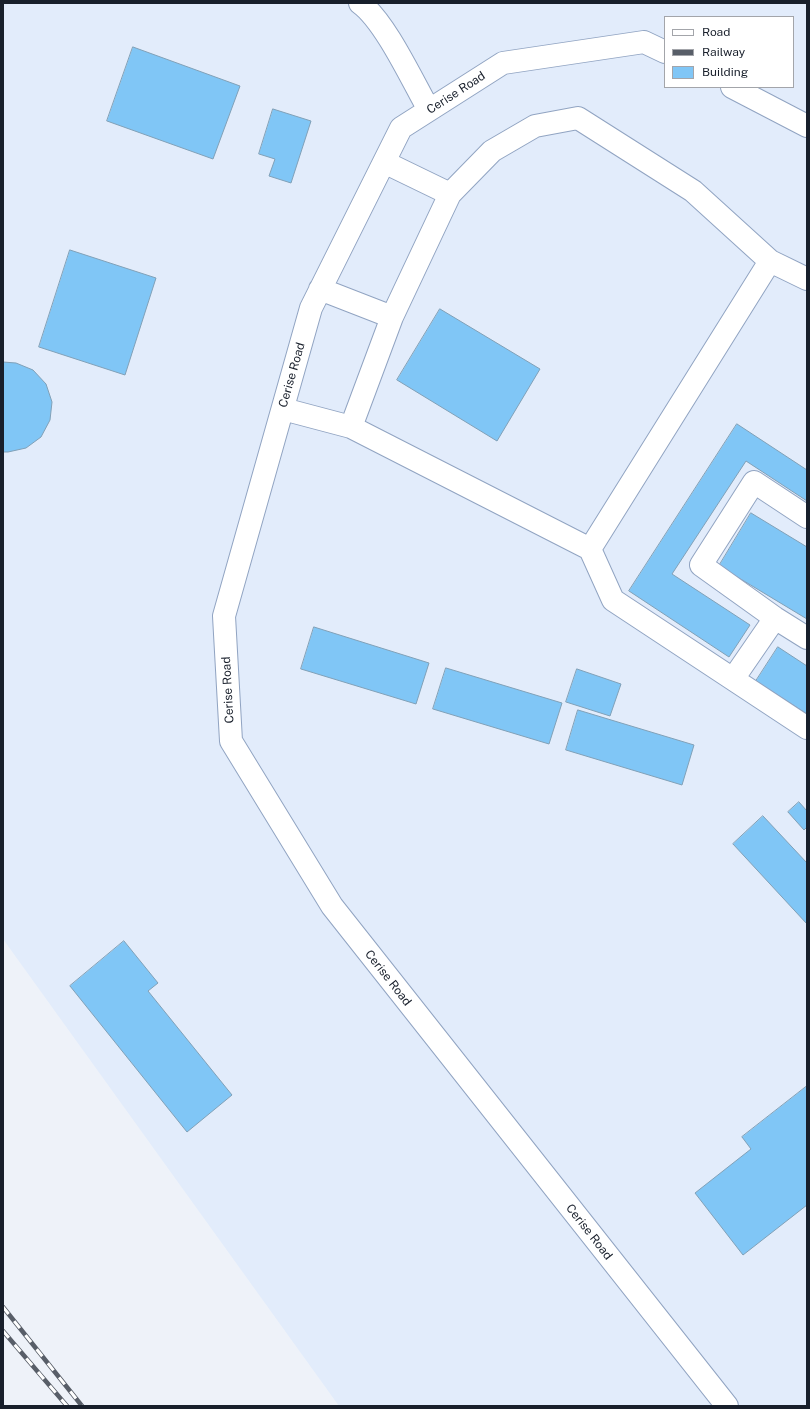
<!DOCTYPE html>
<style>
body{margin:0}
#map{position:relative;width:810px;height:1409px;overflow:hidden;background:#eef2f9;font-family:"Public Sans",sans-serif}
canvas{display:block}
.frame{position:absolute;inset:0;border:4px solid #181f2b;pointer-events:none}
.legend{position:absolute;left:664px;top:16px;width:130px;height:72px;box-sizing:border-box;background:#fff;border:1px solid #a3a5aa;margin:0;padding:5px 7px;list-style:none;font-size:12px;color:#181f2b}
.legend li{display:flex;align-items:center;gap:8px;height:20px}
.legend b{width:20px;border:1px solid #a3a5aa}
</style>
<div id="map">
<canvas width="810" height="1409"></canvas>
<div class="frame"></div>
<ul class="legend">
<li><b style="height:5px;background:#fff"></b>Road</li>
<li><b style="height:5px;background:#585e68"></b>Railway</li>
<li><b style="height:11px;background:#80c6f6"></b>Building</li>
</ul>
</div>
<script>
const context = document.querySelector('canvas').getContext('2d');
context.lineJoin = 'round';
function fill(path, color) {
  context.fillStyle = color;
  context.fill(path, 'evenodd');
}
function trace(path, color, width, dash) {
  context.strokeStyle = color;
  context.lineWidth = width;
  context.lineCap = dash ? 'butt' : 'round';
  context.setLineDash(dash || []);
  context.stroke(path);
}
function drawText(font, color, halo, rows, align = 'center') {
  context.font = font + ' "Public Sans",sans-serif';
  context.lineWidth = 3;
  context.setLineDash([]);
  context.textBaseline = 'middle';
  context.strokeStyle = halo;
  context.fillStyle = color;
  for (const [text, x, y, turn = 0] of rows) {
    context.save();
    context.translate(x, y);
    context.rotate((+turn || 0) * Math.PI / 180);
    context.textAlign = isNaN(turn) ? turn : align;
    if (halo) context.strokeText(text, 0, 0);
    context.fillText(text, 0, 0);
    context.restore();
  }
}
const built = new Path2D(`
 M 3,3 L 807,3 L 807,1406 L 339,1406 L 3,939 ZM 665,17 L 793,17 L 793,87 L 665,87 Z`);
const building = new Path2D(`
 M 133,47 L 240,86 L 213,159 L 107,121 Z
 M 273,109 L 311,121 L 291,183 L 269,176 L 275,159 L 259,154 Z
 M 70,250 L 156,278 L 125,375 L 39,347 Z
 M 440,309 L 540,369 L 497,441 L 397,380 Z
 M 3,362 L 16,363 L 33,370 L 46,384 L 52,402 L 50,420 L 41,437 L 26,448 L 8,452 L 3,452 Z
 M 737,424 L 807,470 L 807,501 L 746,461 L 672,574 L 750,625 L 729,657 L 629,591 Z
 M 751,513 L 807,547 L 807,619 L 719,566 Z
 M 314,627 L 429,663 L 416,704 L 301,669 Z
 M 778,647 L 807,666 L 807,714 L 756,681 Z
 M 446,668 L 562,703 L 549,744 L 433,709 Z
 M 577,669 L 621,684 L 610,716 L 566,702 Z
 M 578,710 L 694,745 L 682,785 L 566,750 Z
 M 799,802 L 807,811 L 807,827 L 804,830 L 788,812 Z
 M 763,816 L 807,863 L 807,924 L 733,844 Z
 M 124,941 L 158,983 L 148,991 L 232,1095 L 187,1132 L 70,986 Z
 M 807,1086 L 807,1205 L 743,1255 L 695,1193 L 751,1149 L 742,1137 Z`);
const minor = new Path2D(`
 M 360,3 C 385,21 413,82 429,110
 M 665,52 L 644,42 L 503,63 L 401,128 L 311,308 L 224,616 L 231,741 L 332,906 L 727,1406
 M 732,87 L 807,126
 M 384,162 L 450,194 L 492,151 L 535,126 L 578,118 L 693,191 L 770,261 L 807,279
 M 320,289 L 392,317 L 450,194
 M 283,409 L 351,427 L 392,317
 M 351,427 L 590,549 L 770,261
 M 807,517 L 754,482 L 701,565 L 775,618 L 807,638
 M 590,549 L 613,600 L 807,728
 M 733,679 L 775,618`);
const rail = new Path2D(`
 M 3,1307 L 82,1406
 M 3,1331 L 67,1406`);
const streetNames = [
 ["Cerise Road",456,93,-33],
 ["Cerise Road",292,375,-74],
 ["Cerise Road",228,690,-93],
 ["Cerise Road",388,978,52],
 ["Cerise Road",589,1232,52]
];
fill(built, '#e2ecfb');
fill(building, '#80c6f6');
trace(building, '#81a1b8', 1);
trace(minor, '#91a4c2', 24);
trace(minor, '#fff', 22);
trace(rail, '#585e68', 4.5);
trace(rail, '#fff', 3, [9]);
drawText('12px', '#181f2b', '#fff', streetNames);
</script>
